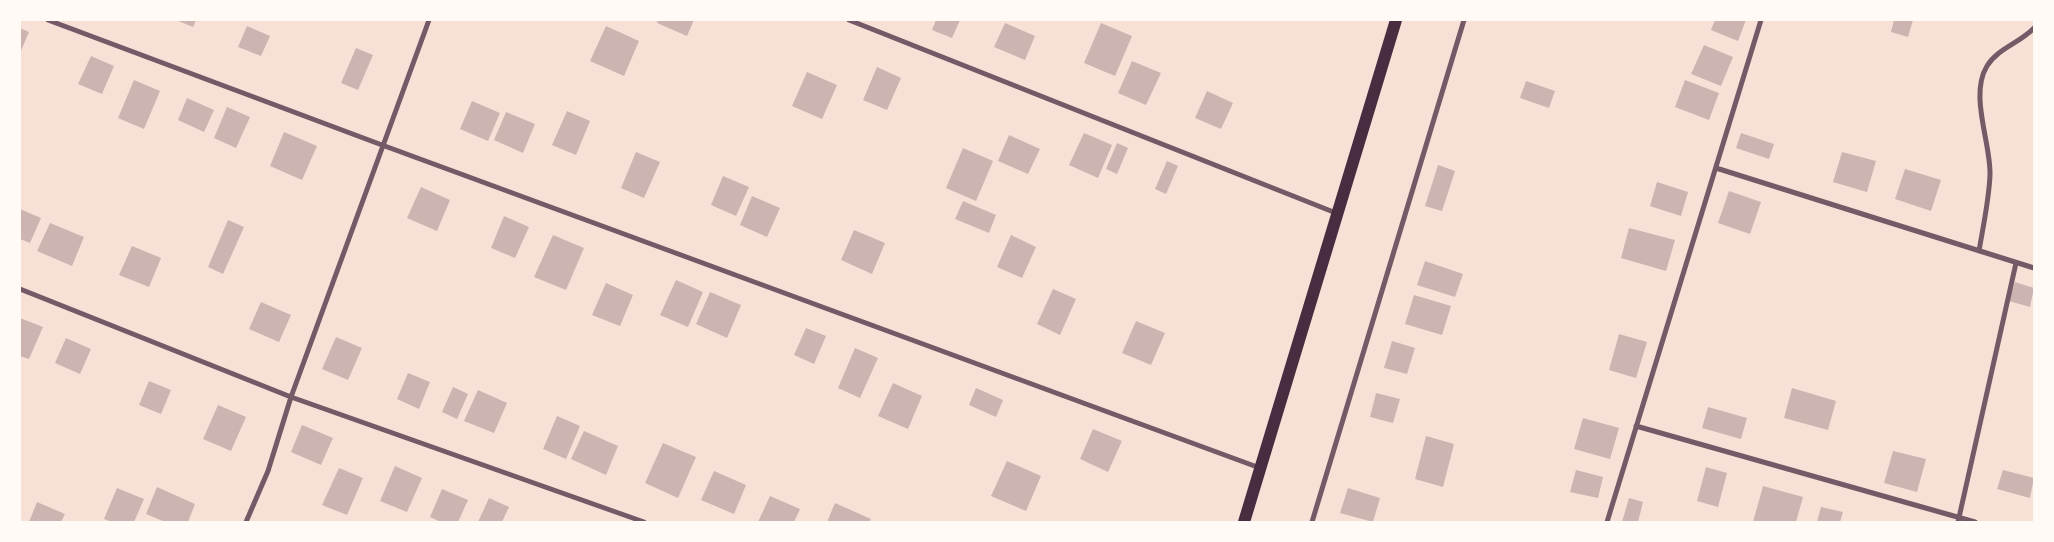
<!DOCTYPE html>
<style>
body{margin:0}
#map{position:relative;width:2054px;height:542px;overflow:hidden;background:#f7e1d7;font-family:Ubuntu,sans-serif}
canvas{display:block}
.frame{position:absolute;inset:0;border:21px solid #fffaf5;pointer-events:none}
</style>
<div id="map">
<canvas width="2054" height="542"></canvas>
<div class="frame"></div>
</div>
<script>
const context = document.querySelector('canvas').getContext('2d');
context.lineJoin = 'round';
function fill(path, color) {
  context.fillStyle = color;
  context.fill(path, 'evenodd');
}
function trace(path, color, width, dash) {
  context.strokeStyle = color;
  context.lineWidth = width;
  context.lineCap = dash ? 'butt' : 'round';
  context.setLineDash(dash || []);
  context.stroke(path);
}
const building = new Path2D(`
 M 176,20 L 196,20 L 193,27 Z
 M 658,20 L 694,20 L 687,36 L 657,23 Z
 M 936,20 L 960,20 L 952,38 L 932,30 Z
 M 1715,20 L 1746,20 L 1738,41 L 1711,30 Z
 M 1894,20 L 1913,20 L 1908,37 L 1891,32 Z
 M 1005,23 L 1035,36 L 1025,60 L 994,47 Z
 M 1101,23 L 1132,36 L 1115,76 L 1084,63 Z
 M 247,26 L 270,36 L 261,56 L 238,47 Z
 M 606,26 L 639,41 L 624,76 L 590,61 Z
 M 20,28 L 29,32 L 20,53 Z
 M 1704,45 L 1733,57 L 1721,86 L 1691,74 Z
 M 356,48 L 373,55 L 358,90 L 341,83 Z
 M 91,56 L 114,66 L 102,94 L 78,84 Z
 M 1132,61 L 1161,73 L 1146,105 L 1118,93 Z
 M 877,67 L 901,78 L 887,110 L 863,100 Z
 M 807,72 L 837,85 L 822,119 L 792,106 Z
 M 134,80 L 160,91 L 144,129 L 118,118 Z
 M 1685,80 L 1719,93 L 1709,120 L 1675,107 Z
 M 1526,81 L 1555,91 L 1549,108 L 1520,98 Z
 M 1207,91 L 1233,103 L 1221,129 L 1195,118 Z
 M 187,98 L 214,110 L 204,132 L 178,120 Z
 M 472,101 L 500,113 L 488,141 L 460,129 Z
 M 227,107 L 250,117 L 236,148 L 214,138 Z
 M 567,111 L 590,121 L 576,155 L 552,145 Z
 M 506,112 L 535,124 L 523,153 L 494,140 Z
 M 284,132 L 317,146 L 302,180 L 270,166 Z
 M 1084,133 L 1112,145 L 1098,178 L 1069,165 Z
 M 1741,133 L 1774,144 L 1769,159 L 1736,148 Z
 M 1009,135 L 1040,149 L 1028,174 L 998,161 Z
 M 1117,143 L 1128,148 L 1117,174 L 1106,169 Z
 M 963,148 L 993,161 L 976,201 L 946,188 Z
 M 636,152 L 660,162 L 644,198 L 621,188 Z
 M 1842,152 L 1876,161 L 1867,192 L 1833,182 Z
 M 1167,161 L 1178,166 L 1166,194 L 1155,189 Z
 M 1438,165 L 1455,171 L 1442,211 L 1425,206 Z
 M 1905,169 L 1941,180 L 1931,211 L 1895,199 Z
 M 723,176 L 749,187 L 736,216 L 711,205 Z
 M 1657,182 L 1688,192 L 1681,216 L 1650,206 Z
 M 421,187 L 450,200 L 437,231 L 407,218 Z
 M 1729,191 L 1761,202 L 1750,234 L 1718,223 Z
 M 752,196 L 780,208 L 767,237 L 740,225 Z
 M 963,201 L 996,215 L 989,233 L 955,219 Z
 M 20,209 L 41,218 L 30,243 L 20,239 Z
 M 504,216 L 529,227 L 515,258 L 491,248 Z
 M 228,220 L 244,227 L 223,274 L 208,267 Z
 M 50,223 L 84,237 L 72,266 L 37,251 Z
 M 1629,228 L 1675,240 L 1666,271 L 1621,258 Z
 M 854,230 L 885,243 L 872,274 L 841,260 Z
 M 553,235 L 584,248 L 566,290 L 534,277 Z
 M 1011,235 L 1036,247 L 1022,278 L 997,267 Z
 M 132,246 L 161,258 L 149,287 L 119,275 Z
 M 1425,261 L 1463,274 L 1455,297 L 1417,285 Z
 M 676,280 L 703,292 L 688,327 L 660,315 Z
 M 2015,282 L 2034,288 L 2030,307 L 2009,301 Z
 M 606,283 L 633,295 L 620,326 L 592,315 Z
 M 1053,289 L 1076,299 L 1060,335 L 1037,324 Z
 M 710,292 L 741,305 L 727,338 L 696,324 Z
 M 1414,295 L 1451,306 L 1442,335 L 1405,324 Z
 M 261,302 L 291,315 L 279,342 L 249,329 Z
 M 20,318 L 43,327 L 29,359 L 20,356 Z
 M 1136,321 L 1165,333 L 1151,365 L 1122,353 Z
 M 806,328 L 826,336 L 814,364 L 794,355 Z
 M 1619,334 L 1647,342 L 1636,378 L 1609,370 Z
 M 336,337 L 362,348 L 348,380 L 322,369 Z
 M 66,338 L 91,349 L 80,374 L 55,363 Z
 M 1392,341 L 1415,348 L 1407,374 L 1384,368 Z
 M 855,348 L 878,358 L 860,398 L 838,388 Z
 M 408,373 L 430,382 L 419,409 L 397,399 Z
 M 149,381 L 171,390 L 161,414 L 139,405 Z
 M 893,383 L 922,396 L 908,429 L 878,416 Z
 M 453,387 L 468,394 L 457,419 L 442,412 Z
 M 976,388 L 1003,400 L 996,417 L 969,405 Z
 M 1792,388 L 1836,401 L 1828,430 L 1784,418 Z
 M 478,390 L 507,403 L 494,433 L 464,421 Z
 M 1376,393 L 1400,399 L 1393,423 L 1370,417 Z
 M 218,405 L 246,417 L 231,451 L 203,439 Z
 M 1708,407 L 1747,418 L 1741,439 L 1702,428 Z
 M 557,416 L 580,426 L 566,459 L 543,449 Z
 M 1583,418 L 1619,428 L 1610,459 L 1574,449 Z
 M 302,425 L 333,438 L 321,465 L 291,452 Z
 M 1093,429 L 1122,441 L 1108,472 L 1080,459 Z
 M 584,431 L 618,446 L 606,475 L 571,459 Z
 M 1426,436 L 1454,444 L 1443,487 L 1415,479 Z
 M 663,443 L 696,457 L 678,498 L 645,483 Z
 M 1893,451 L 1926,459 L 1917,492 L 1884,483 Z
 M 1007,461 L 1041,476 L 1026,511 L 991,496 Z
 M 395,466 L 422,478 L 407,512 L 380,501 Z
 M 1706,467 L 1727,473 L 1718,507 L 1697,501 Z
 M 339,468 L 363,478 L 347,515 L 322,505 Z
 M 1576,470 L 1603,477 L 1598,498 L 1570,492 Z
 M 2003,470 L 2034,478 L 2030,498 L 1997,489 Z
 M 714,471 L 746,485 L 734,514 L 701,500 Z
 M 1763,486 L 1803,497 L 1796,522 L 1753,522 Z
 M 157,487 L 195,504 L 188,522 L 165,522 L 146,514 Z
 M 117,488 L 144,499 L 134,522 L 112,522 L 104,519 Z
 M 1348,488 L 1380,498 L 1373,522 L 1340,513 Z
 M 442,489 L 468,500 L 458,522 L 441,522 L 430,517 Z
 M 770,496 L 800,509 L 794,522 L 758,522 Z
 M 489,498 L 509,507 L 502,522 L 478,522 Z
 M 1629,498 L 1643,502 L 1638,522 L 1622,522 Z
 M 37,502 L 65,514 L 61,522 L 29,522 Z
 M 835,503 L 871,519 L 869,522 L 827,522 Z
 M 1821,507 L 1843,512 L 1840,522 L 1817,522 Z`);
const minor = new Path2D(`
 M 48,20 L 382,145 L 1260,468
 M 849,20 L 1336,213
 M 1716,168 L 2034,268
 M 1979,251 C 1983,227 1989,200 1990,175 C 1991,143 1969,95 1987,66 C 1998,48 2020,43 2034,28
 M 20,289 L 291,397 L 644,522
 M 1636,426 L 1975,522
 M 246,522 L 268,471 L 291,397 L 429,20
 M 1312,522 L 1464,20
 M 1607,522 L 1761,20
 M 1958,522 L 2016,263`);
const primary = new Path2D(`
 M 1244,522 L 1396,20`);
fill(building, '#ccb4b1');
trace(minor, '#755966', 5);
trace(primary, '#4a2c40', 12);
</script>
